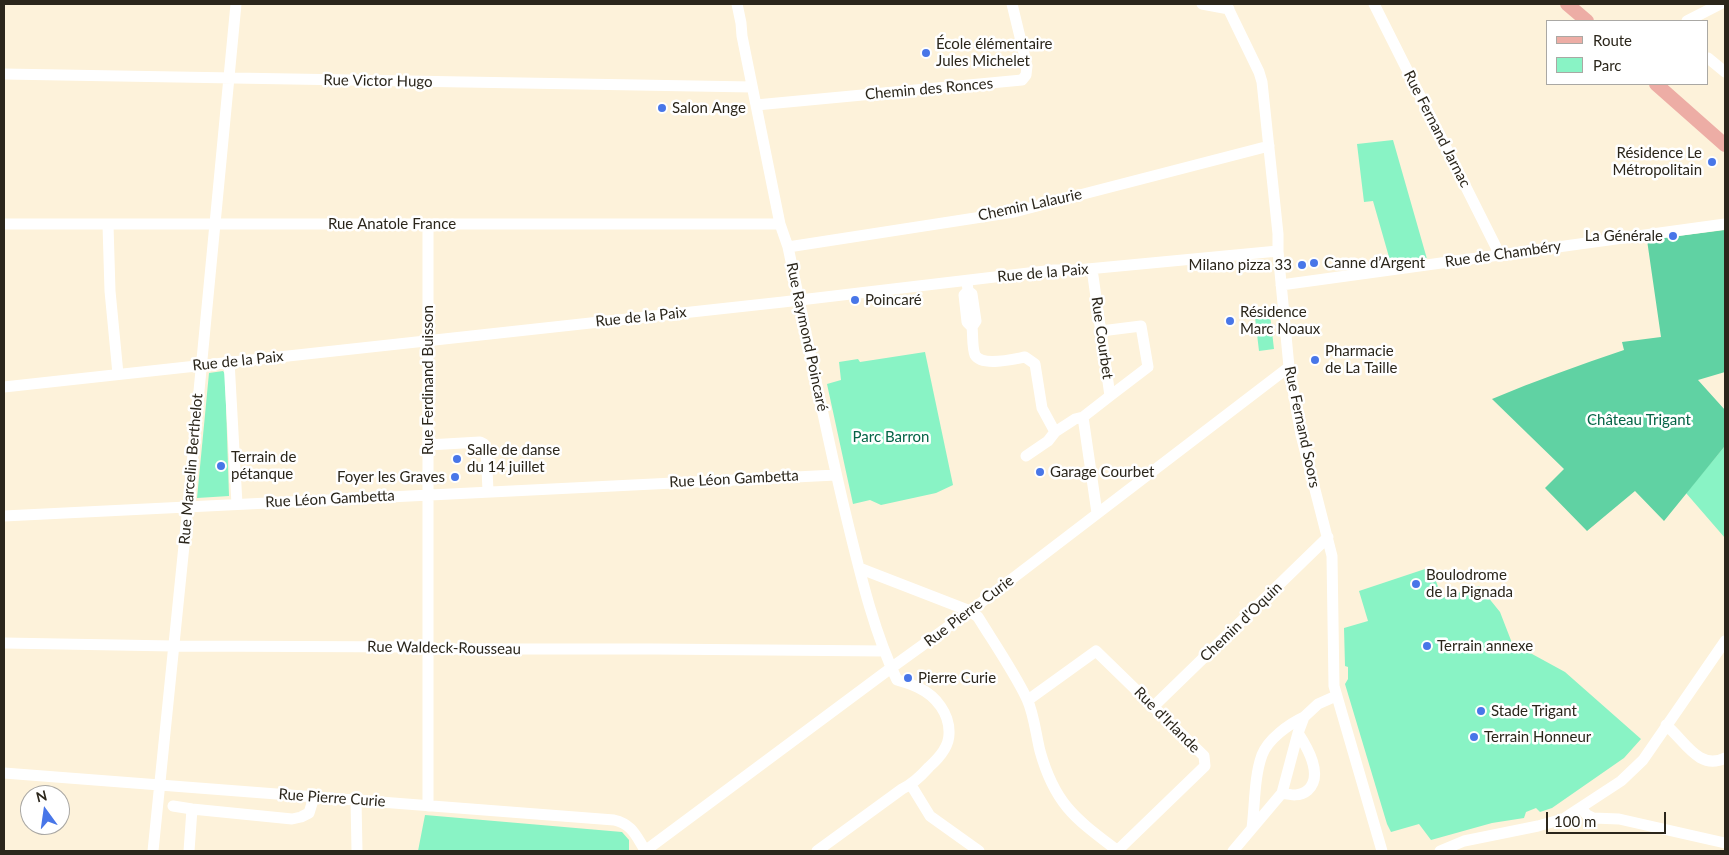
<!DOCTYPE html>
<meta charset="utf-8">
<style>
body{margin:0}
#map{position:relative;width:1729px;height:855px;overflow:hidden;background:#fdf2da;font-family:Lato,sans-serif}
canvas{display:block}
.frame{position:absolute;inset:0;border:5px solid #2b261b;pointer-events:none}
.legend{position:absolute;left:1546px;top:20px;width:162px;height:65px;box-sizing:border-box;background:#fff;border:1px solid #aaa8a4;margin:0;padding:6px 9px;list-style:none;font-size:15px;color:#2b261b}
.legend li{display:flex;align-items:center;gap:10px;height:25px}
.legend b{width:25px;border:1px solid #aaa8a4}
.north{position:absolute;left:20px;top:785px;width:50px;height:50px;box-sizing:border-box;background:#fff;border:1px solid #aaa8a4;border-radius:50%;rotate:346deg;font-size:14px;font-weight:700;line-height:20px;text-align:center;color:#2b261b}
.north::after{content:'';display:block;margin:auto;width:18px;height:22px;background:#4876e8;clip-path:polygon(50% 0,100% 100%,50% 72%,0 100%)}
.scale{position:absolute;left:1546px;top:812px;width:120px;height:22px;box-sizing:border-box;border:2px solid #2b261b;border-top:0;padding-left:6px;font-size:15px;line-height:18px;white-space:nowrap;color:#2b261b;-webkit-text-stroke:4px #fff;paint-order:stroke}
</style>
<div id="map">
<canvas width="1729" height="855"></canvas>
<div class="frame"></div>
<ul class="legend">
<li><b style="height:6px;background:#edada5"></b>Route</li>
<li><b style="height:14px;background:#89f3c5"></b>Parc</li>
</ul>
<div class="north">N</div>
<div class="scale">100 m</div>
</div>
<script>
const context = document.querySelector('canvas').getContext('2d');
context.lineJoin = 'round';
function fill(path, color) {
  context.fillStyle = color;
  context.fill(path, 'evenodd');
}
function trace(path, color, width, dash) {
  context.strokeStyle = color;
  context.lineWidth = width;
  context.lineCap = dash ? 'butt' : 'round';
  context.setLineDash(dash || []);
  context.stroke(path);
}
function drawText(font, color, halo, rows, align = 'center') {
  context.font = font + ' Lato,sans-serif';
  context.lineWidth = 5;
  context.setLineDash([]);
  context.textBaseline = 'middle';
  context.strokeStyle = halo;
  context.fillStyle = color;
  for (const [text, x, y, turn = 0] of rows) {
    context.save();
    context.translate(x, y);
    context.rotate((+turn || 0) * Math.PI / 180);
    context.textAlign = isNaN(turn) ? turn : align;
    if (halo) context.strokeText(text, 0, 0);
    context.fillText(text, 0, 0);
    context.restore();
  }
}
const green = new Path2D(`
 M 1393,140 L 1427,259 L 1391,264 L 1373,201 L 1364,202 L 1357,144 Z
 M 1270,315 L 1274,349 L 1259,351 L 1255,317 Z
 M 925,352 L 953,485 L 936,493 L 881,505 L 870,500 L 853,504 L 827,384 L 841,380 L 839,362 L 858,359 L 860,362 Z
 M 223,371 L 225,374 L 229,496 L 197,498 L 209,373 Z
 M 1725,446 L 1725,538 L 1686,493 Z
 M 1431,567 L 1442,598 L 1479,586 L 1500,612 L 1512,643 L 1565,672 L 1641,739 L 1624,758 L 1552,808 L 1540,812 L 1536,808 L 1526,812 L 1524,818 L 1492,823 L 1431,840 L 1419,824 L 1391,832 L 1387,824 L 1345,684 L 1348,679 L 1348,667 L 1345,666 L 1344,628 L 1368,621 L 1359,591 Z
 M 425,815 L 622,832 L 629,840 L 629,851 L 418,851 Z`);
const forest = new Path2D(`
 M 1725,230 L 1725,372 L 1698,380 L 1725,410 L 1725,446 L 1664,521 L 1635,491 L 1587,531 L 1545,488 L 1564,469 L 1492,399 C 1535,381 1579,365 1624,350 L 1622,342 L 1661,337 L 1647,240 Z`);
const minor = new Path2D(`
 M 737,4 L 741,23 L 742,36 L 780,224 L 788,247 C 808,341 826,435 849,528 C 861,577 875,635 897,680 C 904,682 912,684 919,688 C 936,696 950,714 949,734 C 949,747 938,759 929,767 C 921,776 913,784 902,789 L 817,851
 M 1202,4 L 1229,9
 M 1226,4 L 1259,72 L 1262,82 L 1278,234 L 1278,251 L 1289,367 L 1301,435 L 1332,556 L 1334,686 L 1382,851
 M 1374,4 L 1496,247 L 1498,254
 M 1687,21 L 1720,4
 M 1708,58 L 1725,72
 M 4,74 L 752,87
 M 756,105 L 1022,80 L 1026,75 L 1027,66 L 1012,4
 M 4,224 L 780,224
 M 428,224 L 428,806
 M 108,225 L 110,291 L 118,374
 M 788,247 L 1014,212 L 1269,146
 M 1092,269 L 1110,396 L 1083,417 L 1097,513
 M 967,281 L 968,291 L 972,294 L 976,321 L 972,327
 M 1281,285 L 1725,224
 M 968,291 L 964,295 L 967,322 L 972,327
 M 972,327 C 973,334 972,348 975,355 C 982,367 1014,359 1025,357 L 1035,364 L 1042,408 L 1055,432 L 1048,441 L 1026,456
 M 1101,331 L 1141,326 L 1148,367 L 1110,396
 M 229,361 L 237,504
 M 4,387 L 783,302 L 1054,270 L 1077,270 L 1278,251
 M 1055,432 L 1075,419 L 1083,417
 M 428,445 L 480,442 L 484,444 L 486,448 L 488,491
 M 4,516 L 836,475
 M 859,568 L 970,611 L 978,617 C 994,643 1014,672 1027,699 C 1034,714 1036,735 1040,751 C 1055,805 1076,819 1118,851
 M 4,643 L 173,646 L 428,647 L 435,649 L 653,649 L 884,651
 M 1028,700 L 1096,651 L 1204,756 L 1205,766 L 1117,851
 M 1154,706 L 1328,537
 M 1666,725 C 1685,741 1699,771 1725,758
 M 4,773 L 614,820 C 632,824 636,836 645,850
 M 911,785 L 930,816 L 979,851
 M 1282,793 C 1291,795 1300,797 1308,790 C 1324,775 1307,747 1298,733
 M 356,800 L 357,851
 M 173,806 L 192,809 L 292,819 L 301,817 L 309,813 L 314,797
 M 1581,808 L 1587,815 L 1593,818 L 1619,819 L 1725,843
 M 1252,828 C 1255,805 1254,777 1262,755 C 1268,739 1289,724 1304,717
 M 153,851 L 188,506 L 236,4
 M 189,851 L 192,809
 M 645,851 L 891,668 L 970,611 L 1289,367
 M 1233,851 L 1282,793 L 1298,733 L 1304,717 L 1318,704 L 1336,696
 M 1440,851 L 1464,841 L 1538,826 L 1563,819 L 1621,781 L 1643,760 L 1725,641`);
const major = new Path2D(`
 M 1567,4 L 1587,21
 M 1656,84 L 1725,145`);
const markers = [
 [926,53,5,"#4876e8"],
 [662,108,5,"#4876e8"],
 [1712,162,5,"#4876e8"],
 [1673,236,5,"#4876e8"],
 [1314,263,5,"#4876e8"],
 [1302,265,5,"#4876e8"],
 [855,300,5,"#4876e8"],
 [1230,321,5,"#4876e8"],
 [1315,360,5,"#4876e8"],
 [457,459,5,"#4876e8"],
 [221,466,5,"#4876e8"],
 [1040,472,5,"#4876e8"],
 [455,477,5,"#4876e8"],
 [1416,584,5,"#4876e8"],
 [1427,646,5,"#4876e8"],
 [908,678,5,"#4876e8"],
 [1481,711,5,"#4876e8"],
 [1474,737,5,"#4876e8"]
];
const poiNames = [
 ["École élémentaire",936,44],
 ["Jules Michelet",936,61],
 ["Salon Ange",672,108],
 ["Résidence Le",1702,153,"right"],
 ["Métropolitain",1702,170,"right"],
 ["La Générale",1663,236,"right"],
 ["Canne d’Argent",1324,263],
 ["Milano pizza 33",1292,265,"right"],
 ["Poincaré",865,300],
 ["Résidence",1240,312],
 ["Marc Noaux",1240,329],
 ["Pharmacie",1325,351],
 ["de La Taille",1325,368],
 ["Salle de danse",467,450],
 ["du 14 juillet",467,467],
 ["Terrain de",231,457],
 ["pétanque",231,474],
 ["Garage Courbet",1050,472],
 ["Foyer les Graves",445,477,"right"],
 ["Boulodrome",1426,575],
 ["de la Pignada",1426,592],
 ["Terrain annexe",1437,646],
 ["Pierre Curie",918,678],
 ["Stade Trigant",1491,711],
 ["Terrain Honneur",1484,737]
];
const streetNames = [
 ["Rue Victor Hugo",378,81,1],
 ["Chemin des Ronces",929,89,-5],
 ["Rue Fernand Jarnac",1437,129,63],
 ["Chemin Lalaurie",1030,205,-12],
 ["Rue Anatole France",392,224],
 ["Rue de Chambéry",1503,254,-8],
 ["Rue de la Paix",1043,273,-5],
 ["Rue de la Paix",641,317,-6],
 ["Rue Raymond Poincaré",807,337,78],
 ["Rue Courbet",1102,338,82],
 ["Rue de la Paix",238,361,-6],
 ["Rue Ferdinand Buisson",428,380,-90],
 ["Rue Fernand Soors",1302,427,78],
 ["Rue Marcelin Berthelot",191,469,-85],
 ["Rue Léon Gambetta",734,479,-3],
 ["Rue Léon Gambetta",330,499,-3],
 ["Rue Pierre Curie",969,611,-37],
 ["Chemin d'Oquin",1241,622,-44],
 ["Rue Waldeck-Rousseau",444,648,1],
 ["Rue d'Irlande",1167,720,45],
 ["Rue Pierre Curie",332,798,4]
];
const parkNames = [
 ["Château Trigant",1639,420],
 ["Parc Barron",891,437]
];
fill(green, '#89f3c5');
fill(forest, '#60d2a3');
trace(minor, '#fff', 11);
trace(major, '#edada5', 14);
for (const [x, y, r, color] of markers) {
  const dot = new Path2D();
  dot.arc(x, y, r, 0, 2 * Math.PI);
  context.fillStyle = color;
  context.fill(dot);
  trace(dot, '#fff', 2);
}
drawText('15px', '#2b261b', '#fff', poiNames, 'left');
drawText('15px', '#2b261b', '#fff', streetNames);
drawText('15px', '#056446', '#fff', parkNames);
</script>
